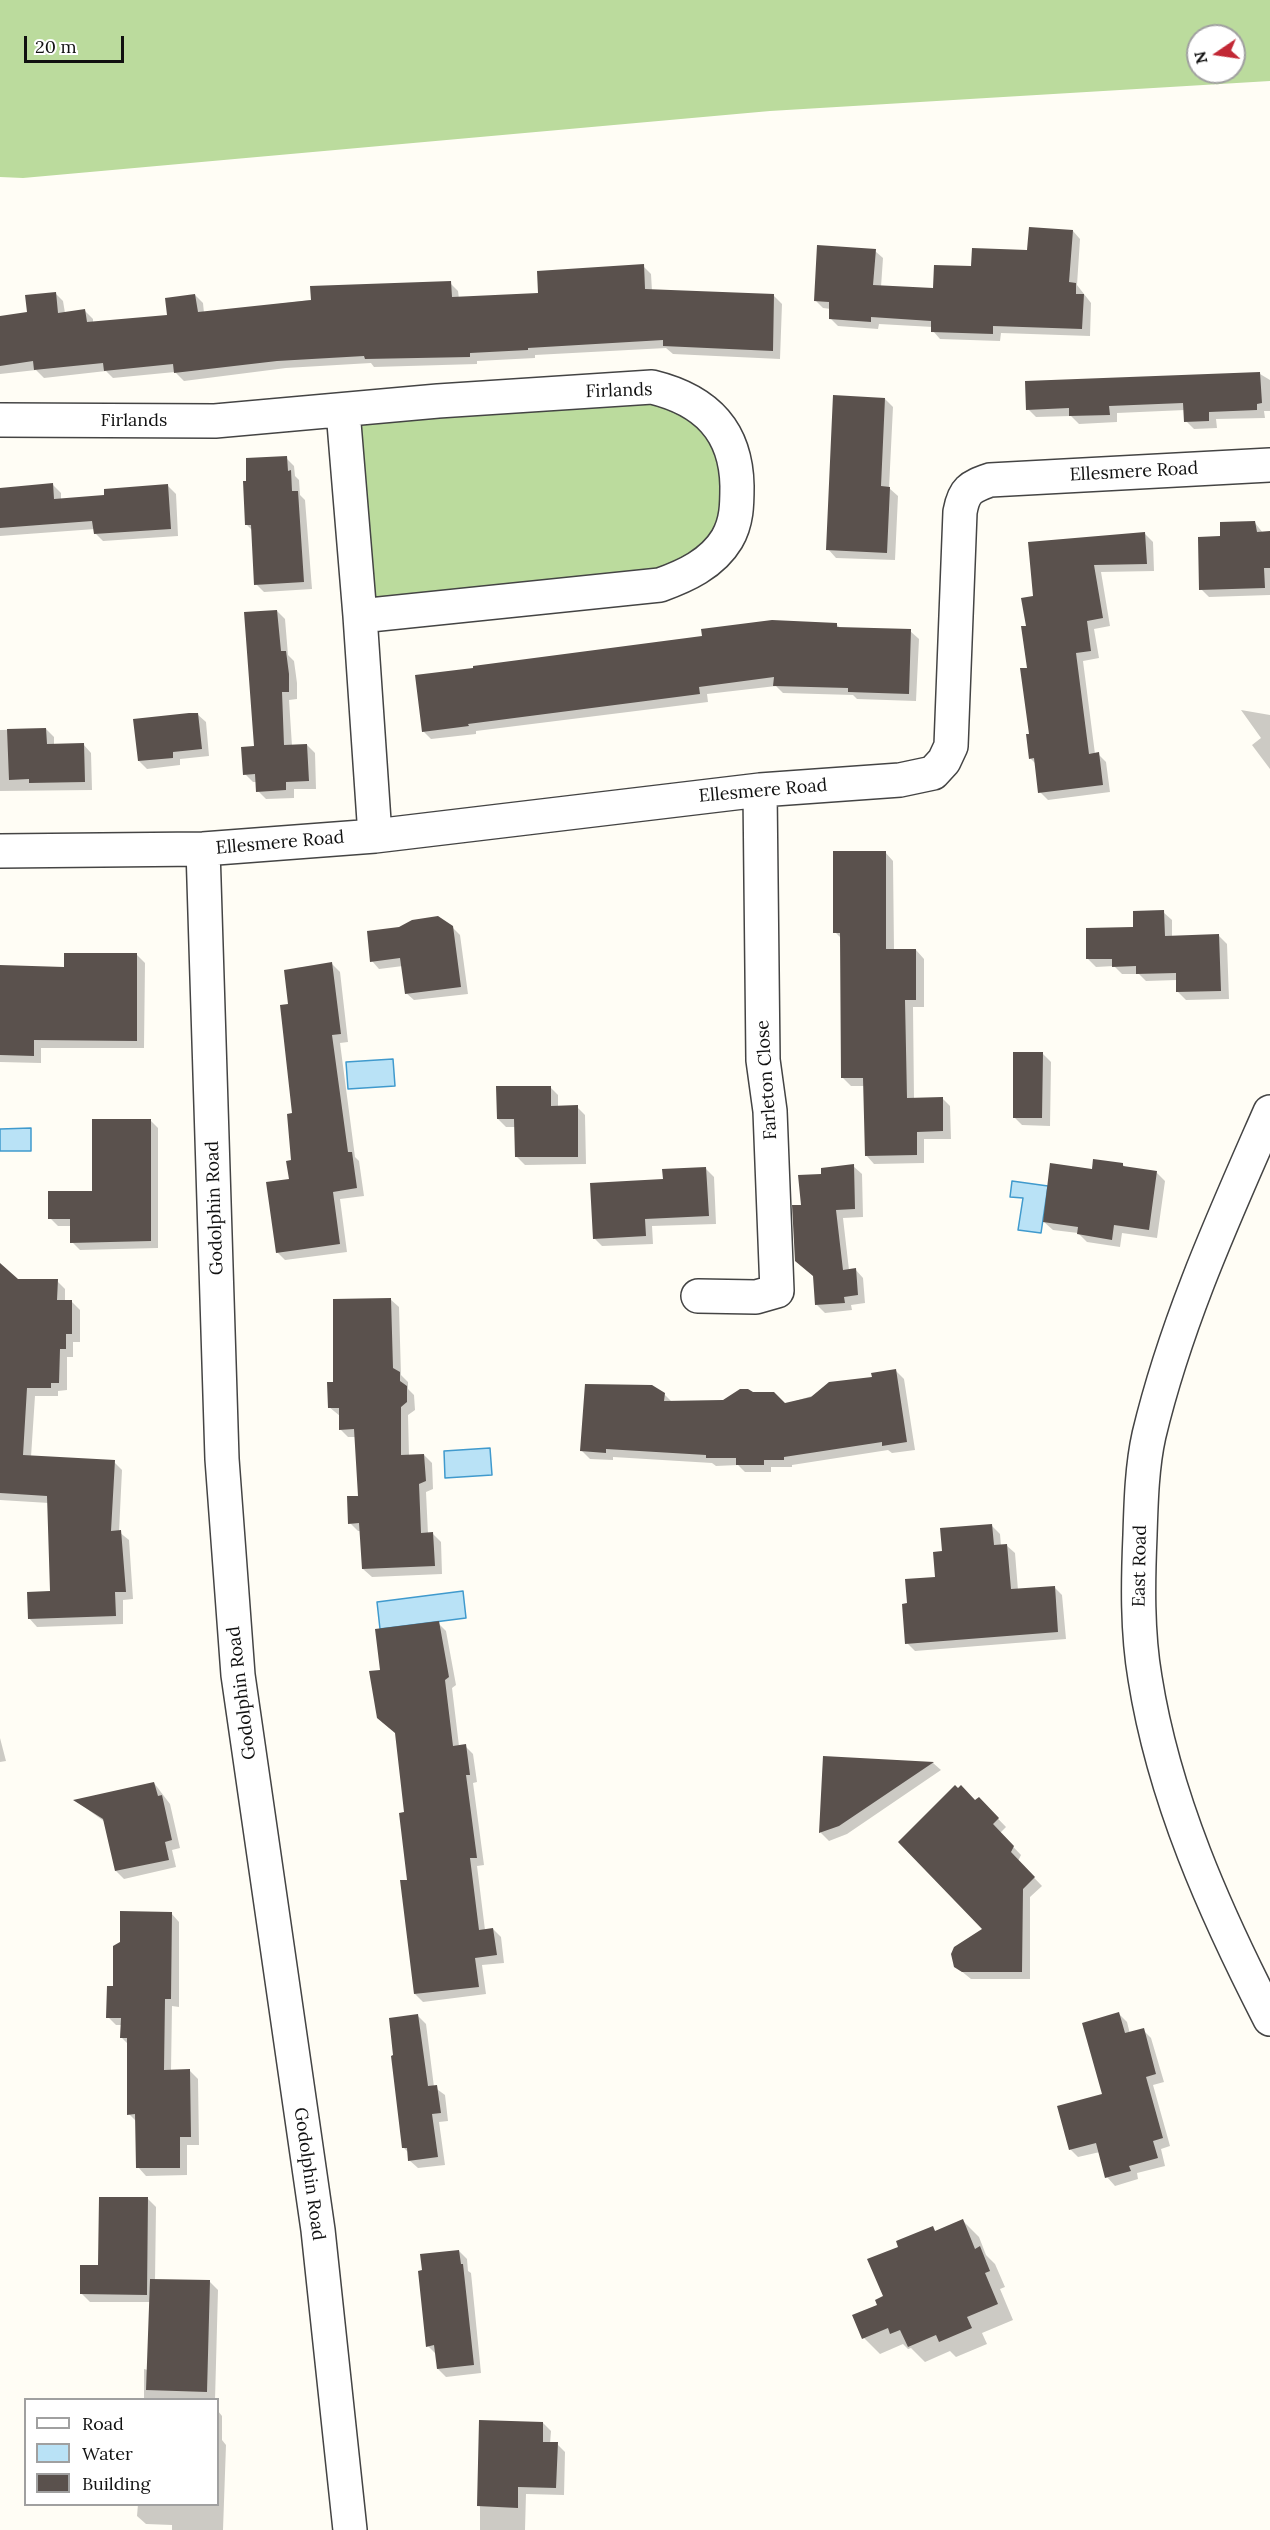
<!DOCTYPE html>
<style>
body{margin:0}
#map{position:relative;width:1270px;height:2530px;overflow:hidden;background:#fffdf5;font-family:Lora,serif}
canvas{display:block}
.legend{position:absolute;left:24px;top:2398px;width:195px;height:108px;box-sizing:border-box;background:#fff;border:2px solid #a0a0a0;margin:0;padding:8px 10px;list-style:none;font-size:18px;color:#111}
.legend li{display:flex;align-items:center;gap:12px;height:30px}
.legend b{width:30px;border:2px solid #a0a0a0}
.north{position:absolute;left:1186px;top:24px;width:60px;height:60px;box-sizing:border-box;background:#fff;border:2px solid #a0a0a0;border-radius:50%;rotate:257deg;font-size:16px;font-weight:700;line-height:24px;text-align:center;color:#111}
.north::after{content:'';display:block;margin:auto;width:21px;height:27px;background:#c22835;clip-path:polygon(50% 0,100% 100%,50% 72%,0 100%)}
.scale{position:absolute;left:24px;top:36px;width:100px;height:27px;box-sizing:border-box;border:3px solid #111;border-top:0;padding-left:8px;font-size:18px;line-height:21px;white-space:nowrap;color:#111;-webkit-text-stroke:4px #fff;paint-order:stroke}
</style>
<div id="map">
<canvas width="1270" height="2530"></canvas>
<ul class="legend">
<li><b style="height:8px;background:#fff"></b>Road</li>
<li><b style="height:16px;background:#b9e2f6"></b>Water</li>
<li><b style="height:16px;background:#5a514d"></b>Building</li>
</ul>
<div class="north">N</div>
<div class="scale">20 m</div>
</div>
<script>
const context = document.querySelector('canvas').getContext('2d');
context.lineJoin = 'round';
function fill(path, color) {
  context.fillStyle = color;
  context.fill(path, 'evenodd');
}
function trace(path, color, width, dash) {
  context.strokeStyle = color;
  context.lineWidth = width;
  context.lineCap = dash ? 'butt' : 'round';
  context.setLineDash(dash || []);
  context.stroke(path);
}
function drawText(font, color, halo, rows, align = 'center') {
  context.font = font + ' Lora,serif';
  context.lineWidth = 6;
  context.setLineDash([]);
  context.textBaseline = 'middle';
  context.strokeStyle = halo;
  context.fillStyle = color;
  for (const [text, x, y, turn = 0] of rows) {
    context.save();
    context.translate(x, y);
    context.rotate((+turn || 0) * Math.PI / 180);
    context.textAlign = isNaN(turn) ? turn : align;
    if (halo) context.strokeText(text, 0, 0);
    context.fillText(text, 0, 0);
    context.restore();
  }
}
const forest = new Path2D(`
 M 0,0 L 1270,0 L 1270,81 L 770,111 L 23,178 L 0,177 ZM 1198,36 L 1234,36 L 1234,72 L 1198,72 Z
 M 675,393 L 736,468 L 706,562 L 360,616 L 343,411 Z`);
const water = new Path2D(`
 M 393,1059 L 395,1086 L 348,1089 L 346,1062 Z
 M 31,1128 L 31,1151 L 0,1151 L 0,1129 Z
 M 1012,1181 L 1048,1186 L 1041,1233 L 1018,1230 L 1023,1198 L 1010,1197 Z
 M 490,1448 L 492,1475 L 445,1478 L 444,1451 Z
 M 463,1591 L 466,1618 L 380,1629 L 377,1602 Z`);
const shadow = new Path2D(`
 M 1073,231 L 1080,239 L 1077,285 L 1091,303 L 1090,336 L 1001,333 L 1000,341 L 940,339 L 933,331 L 933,327 L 879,324 L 878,329 L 838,326 L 830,318 L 831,309 L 823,308 L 815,300 L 875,251 L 883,258 L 881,287 L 934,290 L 973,268 L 1029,252 Z
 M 643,266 L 651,274 L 652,291 L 774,296 L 782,304 L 780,359 L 673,354 L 666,348 L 535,355 L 535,358 L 477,361 L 477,364 L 374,367 L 371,363 L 286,368 L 184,381 L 175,372 L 113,378 L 106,371 L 44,378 L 36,370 L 0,374 L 0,317 L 29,314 L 55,293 L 63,301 L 65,313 L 85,311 L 93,319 L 93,323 L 169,316 L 195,295 L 203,303 L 204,313 L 450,283 L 458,291 L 459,299 L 540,294 Z
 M 1260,374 L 1270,380 L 1270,411 L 1264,411 L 1265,418 L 1216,419 L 1217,428 L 1194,429 L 1186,421 L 1185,410 L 1117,413 L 1117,422 L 1079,424 L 1071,416 L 1036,417 L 1028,409 Z
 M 885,399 L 893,407 L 889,488 L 898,496 L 895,560 L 836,558 L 828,549 Z
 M 286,458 L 294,466 L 295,476 L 299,480 L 300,495 L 305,500 L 312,589 L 264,592 L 256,584 L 253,531 L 247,525 Z
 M 53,485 L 61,493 L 61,500 L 106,497 L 168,486 L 176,494 L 178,536 L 103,541 L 95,533 L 95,529 L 0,536 L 0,489 Z
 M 1255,523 L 1263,533 L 1270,533 L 1270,595 L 1209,597 L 1201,589 L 1222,538 Z
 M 1145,534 L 1153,542 L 1154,571 L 1101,572 L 1110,626 L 1094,629 L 1099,658 L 1083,661 L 1095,754 L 1098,754 L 1106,762 L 1110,792 L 1048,800 L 1040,792 L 1037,765 L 1030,758 L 1027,627 L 1034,597 Z
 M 277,611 L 285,619 L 288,655 L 294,661 L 297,683 L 297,699 L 289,700 L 292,746 L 307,745 L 315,753 L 316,789 L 294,789 L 294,798 L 266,799 L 258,791 L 257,782 L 253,782 L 245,774 L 256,748 Z
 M 836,624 L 840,628 L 910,631 L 919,639 L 916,701 L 857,699 L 853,695 L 783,693 L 776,686 L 707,694 L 708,702 L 476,731 L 476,734 L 431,739 L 423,731 Z
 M 1241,710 L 1270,715 L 1270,769 L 1252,745 L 1261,738 Z
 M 197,714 L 206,722 L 209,756 L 180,759 L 180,765 L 147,769 L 139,761 Z
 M 46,729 L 54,737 L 54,745 L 83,744 L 91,753 L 92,790 L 0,791 L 0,730 Z
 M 885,852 L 893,861 L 894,950 L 916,950 L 924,959 L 924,1007 L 913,1007 L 914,1099 L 942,1098 L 950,1106 L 951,1139 L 924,1139 L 924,1163 L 874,1164 L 866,1155 L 865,1086 L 851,1086 L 843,1078 L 842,939 L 835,932 Z
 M 1163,912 L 1172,920 L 1172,937 L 1219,936 L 1227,944 L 1229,999 L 1186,1000 L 1178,992 L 1177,980 L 1146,981 L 1139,974 L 1122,974 L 1114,966 L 1096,967 L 1088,959 Z
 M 452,927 L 460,935 L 468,994 L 414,1000 L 406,993 L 403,966 L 379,969 L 372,961 Z
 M 137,955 L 145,963 L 144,1048 L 41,1048 L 41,1063 L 0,1062 L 0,967 L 66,968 Z
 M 332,964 L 340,972 L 348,1042 L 340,1043 L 355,1157 L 359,1161 L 364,1196 L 340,1199 L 347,1252 L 285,1260 L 277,1252 L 293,1161 L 294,1114 L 289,1006 L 295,968 Z
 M 1043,1054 L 1051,1062 L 1050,1126 L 1022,1125 L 1014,1117 Z
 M 550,1087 L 558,1095 L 558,1107 L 577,1107 L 585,1115 L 586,1164 L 525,1165 L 517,1157 L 516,1127 L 506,1127 L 498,1119 Z
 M 150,1120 L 158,1128 L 158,1248 L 80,1250 L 72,1242 L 72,1226 L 58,1226 L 50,1218 L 94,1192 Z
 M 1123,1165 L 1126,1168 L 1156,1172 L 1165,1181 L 1157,1238 L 1122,1233 L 1120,1247 L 1087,1242 L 1078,1233 L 1053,1230 L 1044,1222 L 1093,1170 Z
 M 853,1166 L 862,1174 L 863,1217 L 843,1218 L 849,1270 L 855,1269 L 863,1278 L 865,1303 L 851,1305 L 852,1310 L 825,1313 L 817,1305 L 814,1277 L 802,1206 L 822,1175 Z
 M 706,1169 L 714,1177 L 716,1224 L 652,1226 L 653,1244 L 602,1246 L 594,1238 L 664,1181 Z
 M 0,1277 L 18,1281 L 57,1281 L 65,1289 L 65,1302 L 72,1302 L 80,1310 L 80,1342 L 73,1342 L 73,1357 L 67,1357 L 67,1390 L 58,1391 L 58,1396 L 35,1396 L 31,1457 L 114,1462 L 122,1470 L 119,1532 L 129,1540 L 133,1599 L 123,1600 L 123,1624 L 37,1627 L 29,1618 L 52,1593 L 49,1503 L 0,1500 Z
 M 390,1299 L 399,1307 L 401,1375 L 408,1382 L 408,1389 L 414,1395 L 415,1410 L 408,1415 L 409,1456 L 424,1455 L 432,1463 L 433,1489 L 426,1492 L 428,1534 L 433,1534 L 441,1542 L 442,1574 L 372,1577 L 363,1569 L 361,1531 L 358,1531 L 350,1523 L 359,1497 L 356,1437 L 348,1437 L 340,1429 L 340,1416 L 329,1407 L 334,1384 Z
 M 896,1371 L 904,1379 L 915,1450 L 892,1453 L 888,1450 L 792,1465 L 792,1467 L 771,1467 L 771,1472 L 745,1472 L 738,1465 L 716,1466 L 712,1463 L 613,1457 L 613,1460 L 590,1459 L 582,1451 L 664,1394 L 672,1402 L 785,1404 Z
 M 992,1526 L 1000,1534 L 1001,1546 L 1006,1545 L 1015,1553 L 1018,1590 L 1054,1587 L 1062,1595 L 1066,1639 L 915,1651 L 907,1643 L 908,1605 L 937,1579 L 943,1552 Z
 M 438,1623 L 446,1631 L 456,1685 L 452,1688 L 459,1746 L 465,1746 L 473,1754 L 477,1782 L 473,1783 L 484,1865 L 477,1866 L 485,1930 L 493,1929 L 501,1937 L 504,1963 L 482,1965 L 486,1994 L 423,2002 L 415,1994 L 405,1814 L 396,1734 L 382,1671 Z
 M 0,1738 L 6,1761 L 0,1762 Z
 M 824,1758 L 933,1763 L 941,1770 L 847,1834 L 829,1841 L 821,1833 Z
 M 154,1783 L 170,1804 L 180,1848 L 172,1850 L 176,1867 L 124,1879 L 116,1871 L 105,1822 L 76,1801 Z
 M 979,1799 L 1006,1827 L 1000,1833 L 1021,1855 L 1018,1861 L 1042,1886 L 1030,1897 L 1030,1979 L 971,1979 L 955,1966 L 985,1929 L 975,1802 Z
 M 171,1913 L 179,1922 L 179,2007 L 172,2006 L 171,2071 L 190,2071 L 198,2079 L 199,2145 L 187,2145 L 187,2175 L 146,2176 L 138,2167 L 136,2121 L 129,2114 L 129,2045 L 122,2038 L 122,2025 L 116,2025 L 108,2017 L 114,1987 Z
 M 1119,2014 L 1127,2022 L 1130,2034 L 1143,2030 L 1151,2038 L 1164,2082 L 1153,2085 L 1170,2146 L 1161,2149 L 1165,2166 L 1137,2173 L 1138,2179 L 1115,2186 L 1107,2177 L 1100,2152 L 1078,2157 L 1070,2149 L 1103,2095 Z
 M 418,2016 L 426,2024 L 434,2087 L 445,2095 L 448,2121 L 439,2122 L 445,2165 L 418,2168 L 409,2160 L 409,2153 L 404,2148 Z
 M 148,2199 L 156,2207 L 155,2281 L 210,2282 L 218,2290 L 215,2400 L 144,2400 L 144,2369 L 148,2370 L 151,2302 L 90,2302 L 82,2294 Z
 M 963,2221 L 979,2237 L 986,2255 L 995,2264 L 1005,2287 L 1000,2289 L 1013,2320 L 982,2333 L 987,2344 L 956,2357 L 950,2351 L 925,2362 L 911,2348 L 908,2349 L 903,2344 L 880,2354 L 864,2338 L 885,2297 L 900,2247 L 932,2228 L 936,2232 Z
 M 459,2251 L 467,2259 L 468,2271 L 471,2273 L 481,2373 L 446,2377 L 438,2369 L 437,2355 L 428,2346 Z
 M 218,2411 L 222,2416 L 222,2440 L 226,2445 L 223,2530 L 172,2530 L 172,2525 L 146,2524 L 137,2516 L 138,2504 L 218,2504 Z
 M 480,2422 L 543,2423 L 551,2431 L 550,2444 L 557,2444 L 565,2452 L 564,2495 L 526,2494 L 525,2530 L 480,2530 Z`);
const building = new Path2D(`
 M 1029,227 L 1073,230 L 1069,282 L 1076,283 L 1076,294 L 1084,294 L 1082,329 L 993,326 L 993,334 L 931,332 L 931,321 L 871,317 L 871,322 L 829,319 L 829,302 L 814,301 L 817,245 L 876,249 L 873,285 L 933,288 L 934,265 L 971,266 L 972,248 L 1027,250 Z
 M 644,264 L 645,289 L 774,294 L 773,351 L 663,346 L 663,340 L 528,348 L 528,350 L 470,353 L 470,357 L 365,359 L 364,356 L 277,361 L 174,373 L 173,364 L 104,371 L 103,363 L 34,370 L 33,361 L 0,366 L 0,316 L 27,312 L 25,295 L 56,292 L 58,313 L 85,309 L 87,322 L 167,315 L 165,298 L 195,294 L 198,312 L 311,300 L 310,286 L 451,281 L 452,297 L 538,293 L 537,271 Z
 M 1260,372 L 1262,403 L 1257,404 L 1257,410 L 1209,412 L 1209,421 L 1184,422 L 1183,403 L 1109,406 L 1110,415 L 1069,416 L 1069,408 L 1026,410 L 1025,381 Z
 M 833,395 L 885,398 L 881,486 L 890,487 L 887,553 L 826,550 Z
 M 287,456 L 288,471 L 291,470 L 292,491 L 298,491 L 304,582 L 254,585 L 251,525 L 245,525 L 243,481 L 246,481 L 246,458 Z
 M 53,483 L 54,499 L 104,495 L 104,489 L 168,484 L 171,529 L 94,534 L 92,521 L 0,528 L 0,488 Z
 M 1255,521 L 1257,532 L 1270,531 L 1270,568 L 1264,568 L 1265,588 L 1199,590 L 1198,537 L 1220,536 L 1220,522 Z
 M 1145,532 L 1147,564 L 1094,565 L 1103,618 L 1087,621 L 1091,651 L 1076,653 L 1089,754 L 1099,752 L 1103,785 L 1038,793 L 1034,758 L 1029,759 L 1026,734 L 1029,734 L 1020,668 L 1027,668 L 1021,626 L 1026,626 L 1021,598 L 1033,596 L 1028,542 Z
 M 277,610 L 281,651 L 286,651 L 289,674 L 289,692 L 282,692 L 284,745 L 307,744 L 309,781 L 286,782 L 286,790 L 256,792 L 255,774 L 243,775 L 241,747 L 254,746 L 244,612 Z
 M 772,620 L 837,623 L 837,627 L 911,629 L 909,694 L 848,692 L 848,688 L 773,686 L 774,677 L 699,687 L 700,694 L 468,724 L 469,726 L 422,732 L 415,675 L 473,668 L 473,666 L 702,636 L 701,629 Z
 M 189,713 L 198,713 L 202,749 L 173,752 L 173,758 L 138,761 L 133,719 Z
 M 46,728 L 47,744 L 84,743 L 85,782 L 29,783 L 29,779 L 9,780 L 7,729 Z
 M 833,851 L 886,851 L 886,949 L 916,949 L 916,1000 L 905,1000 L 907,1098 L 943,1097 L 943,1131 L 917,1132 L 917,1155 L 865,1156 L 863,1078 L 841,1078 L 840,933 L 833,933 Z
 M 1164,910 L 1165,936 L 1219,934 L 1221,991 L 1176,992 L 1176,973 L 1136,974 L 1136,966 L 1112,967 L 1112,959 L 1086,959 L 1086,928 L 1133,927 L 1133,911 Z
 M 438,916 L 453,926 L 461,987 L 405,994 L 400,958 L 370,962 L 367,931 L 399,927 L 412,920 Z
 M 64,953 L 137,953 L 137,1041 L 34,1040 L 34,1056 L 0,1055 L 0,965 L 64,967 Z
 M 332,962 L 341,1034 L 332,1035 L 348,1152 L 352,1152 L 357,1188 L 333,1192 L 340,1244 L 276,1253 L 266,1182 L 289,1179 L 286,1161 L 291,1160 L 287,1114 L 292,1113 L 280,1005 L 288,1004 L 284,970 Z
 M 1013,1052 L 1043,1052 L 1042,1118 L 1013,1118 Z
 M 496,1086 L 551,1086 L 551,1106 L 578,1105 L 578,1157 L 515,1157 L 514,1119 L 497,1119 Z
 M 92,1119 L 151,1119 L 151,1241 L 70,1243 L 70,1219 L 48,1219 L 48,1191 L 92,1191 Z
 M 1093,1159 L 1123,1163 L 1123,1166 L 1157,1171 L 1149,1230 L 1114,1225 L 1112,1240 L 1077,1234 L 1078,1227 L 1043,1222 L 1050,1163 L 1092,1169 Z
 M 854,1164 L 855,1209 L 836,1210 L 843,1270 L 856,1268 L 858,1295 L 844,1297 L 845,1303 L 815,1305 L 813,1276 L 795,1261 L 792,1205 L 801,1205 L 798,1175 L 821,1174 L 821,1168 Z
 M 706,1167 L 709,1216 L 645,1219 L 646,1236 L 593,1239 L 590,1183 L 663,1179 L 662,1169 Z
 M 0,1263 L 18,1279 L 58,1279 L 57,1300 L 72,1300 L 72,1334 L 66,1334 L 66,1349 L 60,1349 L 59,1383 L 51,1383 L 51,1388 L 27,1388 L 23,1455 L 115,1460 L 111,1531 L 121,1530 L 126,1592 L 115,1592 L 116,1616 L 28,1619 L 27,1592 L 50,1591 L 47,1496 L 0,1493 Z
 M 391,1298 L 393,1368 L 400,1372 L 400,1381 L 407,1386 L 407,1402 L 401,1407 L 401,1455 L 424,1454 L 426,1481 L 419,1484 L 421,1533 L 433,1532 L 435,1566 L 362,1569 L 359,1523 L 348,1524 L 347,1496 L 358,1496 L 354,1429 L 339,1430 L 339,1408 L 328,1408 L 327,1382 L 333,1382 L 333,1299 Z
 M 896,1369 L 907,1442 L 882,1446 L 882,1442 L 784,1457 L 784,1460 L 764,1460 L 764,1465 L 736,1465 L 736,1458 L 706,1458 L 706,1455 L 606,1449 L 606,1453 L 580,1451 L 585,1384 L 652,1385 L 665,1393 L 664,1401 L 723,1400 L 740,1389 L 748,1389 L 753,1392 L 774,1392 L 785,1403 L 811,1397 L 829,1382 L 872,1377 L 871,1373 Z
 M 992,1524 L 994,1545 L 1007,1544 L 1011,1589 L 1055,1586 L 1058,1632 L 905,1644 L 902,1604 L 907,1603 L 905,1579 L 935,1577 L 933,1552 L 942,1551 L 940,1528 Z
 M 439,1621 L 449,1677 L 445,1680 L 453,1746 L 466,1744 L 470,1775 L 466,1775 L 477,1858 L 470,1858 L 479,1930 L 493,1928 L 497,1955 L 475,1958 L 479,1987 L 414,1994 L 400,1880 L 407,1880 L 399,1813 L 404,1812 L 395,1733 L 377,1718 L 369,1671 L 380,1670 L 375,1629 Z
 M 823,1756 L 934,1762 L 839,1826 L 819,1833 Z
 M 154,1782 L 158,1796 L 162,1795 L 172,1840 L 165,1842 L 169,1860 L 115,1871 L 103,1819 L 73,1800 Z
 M 955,1785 L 958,1788 L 961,1785 L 975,1800 L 979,1797 L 999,1818 L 993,1824 L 1014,1846 L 1011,1852 L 1035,1877 L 1023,1889 L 1022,1972 L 962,1972 L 954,1967 L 951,1954 L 954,1947 L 982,1929 L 898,1842 Z
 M 120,1911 L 172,1912 L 171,1999 L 165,1999 L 164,2070 L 190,2069 L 191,2137 L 180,2137 L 180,2168 L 136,2168 L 135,2114 L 127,2115 L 127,2038 L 120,2038 L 121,2018 L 106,2018 L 107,1986 L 113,1986 L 113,1946 L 120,1942 Z
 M 1119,2012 L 1125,2033 L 1144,2028 L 1156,2074 L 1146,2077 L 1163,2138 L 1153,2141 L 1158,2158 L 1129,2166 L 1131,2171 L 1105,2178 L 1096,2143 L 1069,2150 L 1057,2106 L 1102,2094 L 1082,2023 Z
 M 418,2014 L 428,2086 L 437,2085 L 441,2113 L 432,2114 L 438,2157 L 408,2161 L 407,2148 L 402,2148 L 391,2056 L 393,2055 L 389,2018 Z
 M 99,2197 L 148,2197 L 147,2295 L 80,2294 L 80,2265 L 98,2265 Z
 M 963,2219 L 975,2249 L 980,2246 L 990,2271 L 985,2273 L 998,2304 L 967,2317 L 972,2328 L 939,2342 L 936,2335 L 908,2347 L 900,2330 L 890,2334 L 888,2328 L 862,2339 L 852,2315 L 877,2305 L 875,2300 L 883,2296 L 867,2259 L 898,2247 L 896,2241 L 933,2226 L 935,2231 Z
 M 459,2250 L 461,2264 L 463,2264 L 474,2365 L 437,2369 L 434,2345 L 426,2347 L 418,2271 L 422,2270 L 420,2254 Z
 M 150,2279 L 210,2280 L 207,2392 L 146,2390 Z
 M 479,2420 L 543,2422 L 543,2442 L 558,2442 L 556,2488 L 518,2487 L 518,2508 L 477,2506 Z`);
const minor = new Path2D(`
 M 343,411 L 360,616
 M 0,420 L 215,421 L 438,401 L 652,387 C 705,400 736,430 737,486 C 737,504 737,522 727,539 C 712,564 685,576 660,585 L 360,616 L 375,836
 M 203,849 L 222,1459 L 238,1675 L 318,2230 L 350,2530
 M 0,851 L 203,849 L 375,836 L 760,790 L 900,780 L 933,773 L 944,761 L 951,746 L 960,512 C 964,490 970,487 990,480 L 1270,465
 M 1270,1112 C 1224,1217 1176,1322 1149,1435 C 1142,1466 1141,1502 1140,1535 C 1138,1582 1137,1631 1145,1678 C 1164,1798 1215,1912 1270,2019
 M 698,1296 L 756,1297 L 777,1291 L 770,1111 L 763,1060 L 760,790`);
const streetNames = [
 ["Firlands",619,391,-2],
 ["Firlands",134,421],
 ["Ellesmere Road",1134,472,-3],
 ["Ellesmere Road",763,791,-5],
 ["Ellesmere Road",280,843,-5],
 ["Farleton Close",767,1080,-94],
 ["Godolphin Road",215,1208,-92],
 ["East Road",1140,1566,-89],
 ["Godolphin Road",242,1693,-97],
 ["Godolphin Road",309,2174,82]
];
fill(forest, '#bbdb9d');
fill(water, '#b9e2f6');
trace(water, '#409acd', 1.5);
fill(shadow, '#0003');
fill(building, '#5a514d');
trace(minor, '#444', 36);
trace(minor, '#fff', 33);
drawText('18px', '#111', '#fff', streetNames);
</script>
